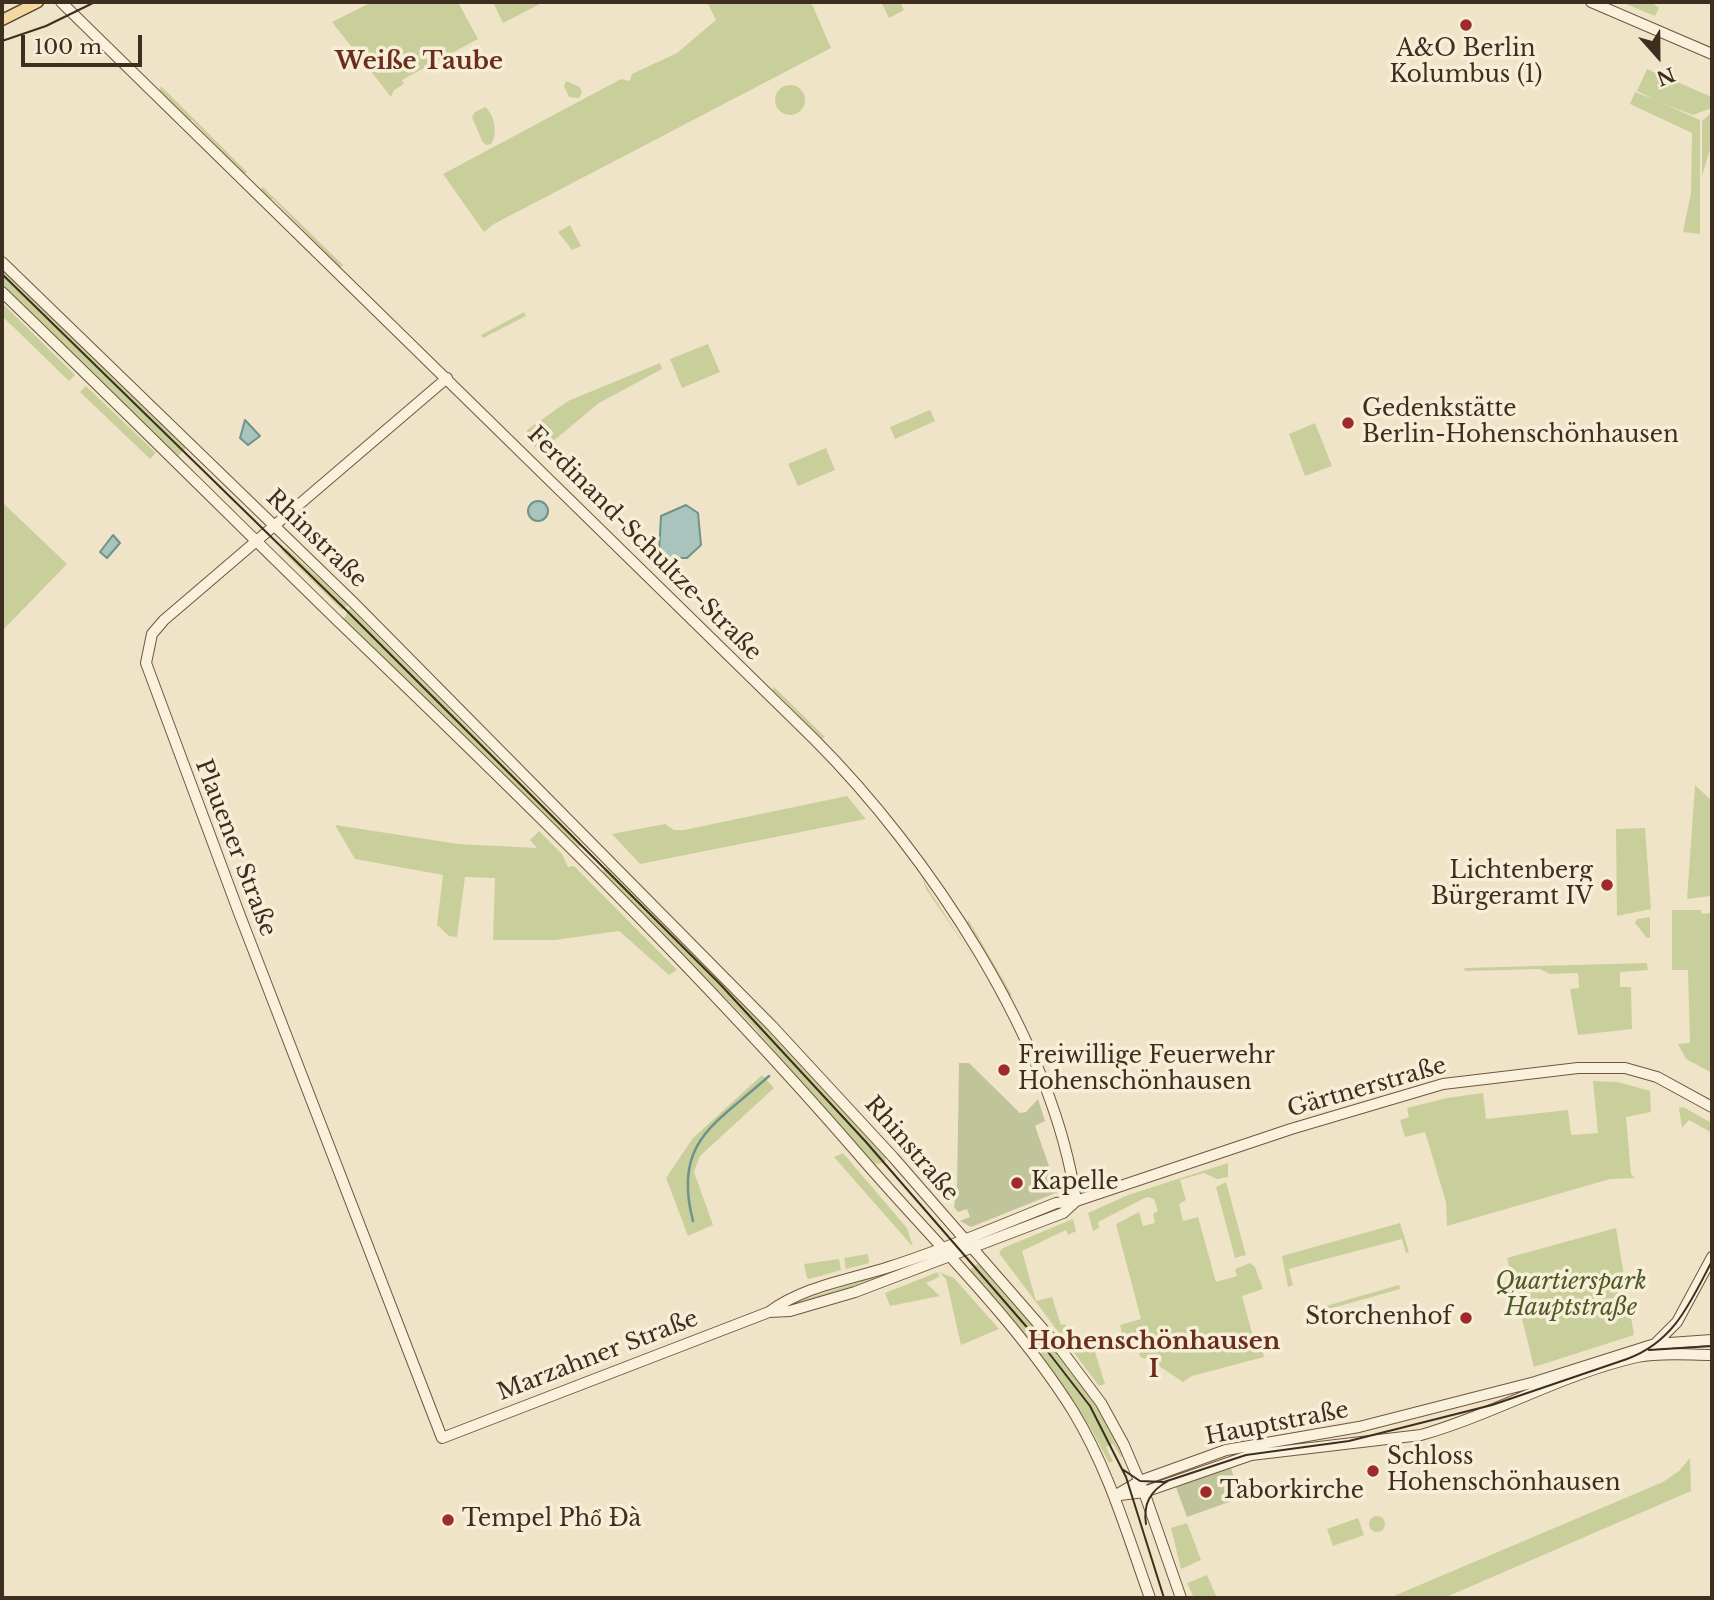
<!DOCTYPE html>
<meta charset="utf-8">
<style>
body{margin:0}
#map{position:relative;width:1714px;height:1600px;overflow:hidden;background:#f0e4c8;font-family:"Libre Baskerville",serif}
canvas{display:block}
.frame{position:absolute;inset:0;border:4px solid #3d2e20;pointer-events:none}
.north{position:absolute;left:1623px;top:21px;width:70px;height:70px;-webkit-text-stroke:5px #f7eed8;paint-order:stroke;rotate:159deg;font-size:19px;font-weight:700;line-height:28px;text-align:center;color:#3d2e20}
.north::after{content:'';display:block;margin:auto;width:24px;height:32px;background:#3d2e20;clip-path:polygon(50% 0,100% 100%,50% 72%,0 100%)}
.scale{position:absolute;left:21px;top:35px;width:121px;height:32px;box-sizing:border-box;border:4px solid #3d2e20;border-top:0;padding-left:9px;font-size:21px;line-height:24px;white-space:nowrap;color:#3d2e20;-webkit-text-stroke:5px #f7eed8;paint-order:stroke}
</style>
<div id="map">
<canvas width="1714" height="1600"></canvas>
<div class="frame"></div>
<div class="north">N</div>
<div class="scale">100 m</div>
</div>
<script>
const context = document.querySelector('canvas').getContext('2d');
context.lineJoin = 'round';
function fill(path, color) {
  context.fillStyle = color;
  context.fill(path, 'evenodd');
}
function trace(path, color, width, dash) {
  context.strokeStyle = color;
  context.lineWidth = width;
  context.lineCap = dash ? 'butt' : 'round';
  context.setLineDash(dash || []);
  context.stroke(path);
}
function drawText(font, color, halo, rows, align = 'center') {
  context.font = font + ' "Libre Baskerville",serif';
  context.lineWidth = 7;
  context.setLineDash([]);
  context.textBaseline = 'middle';
  context.strokeStyle = halo;
  context.fillStyle = color;
  for (const [text, x, y, turn = 0] of rows) {
    context.save();
    context.translate(x, y);
    context.rotate((+turn || 0) * Math.PI / 180);
    context.textAlign = isNaN(turn) ? turn : align;
    if (halo) context.strokeText(text, 0, 0);
    context.fillText(text, 0, 0);
    context.restore();
  }
}
const green = new Path2D(`
 M 372,2 L 458,2 L 478,39 L 402,80 L 404,84 L 394,90 L 391,97 L 332,22 Z
 M 493,2 L 544,2 L 503,23 Z
 M 707,2 L 811,2 L 831,48 L 494,224 L 484,232 L 443,174 L 621,79 L 630,81 L 632,74 L 677,53 L 716,20 Z
 M 881,2 L 900,2 L 904,10 L 889,18 Z
 M 1621,2 L 1651,2 L 1659,8 L 1655,16 Z
 M 1647,69 L 1712,97 L 1712,108 L 1693,115 L 1662,103 L 1700,120 L 1700,234 L 1683,232 L 1691,193 L 1692,133 L 1630,104 L 1635,92 L 1656,100 L 1637,91 Z
 M 566,81 L 580,87 L 582,92 L 579,98 L 569,97 L 564,86 Z
 M775 100a15 15 0 1 1 30 0a15 15 0 1 1-30 0Z
 M 161,86 L 247,172 L 244,175 L 192,120 L 188,120 L 159,92 Z
 M 485,107 C 495,115 498,134 491,144 L 486,145 L 482,141 L 472,117 L 475,112 Z
 M 1712,112 L 1712,143 L 1702,176 L 1702,121 Z
 M 263,187 L 343,265 L 340,268 L 273,199 L 268,199 L 260,190 Z
 M 570,225 L 581,246 L 572,250 L 558,232 Z
 M 2,267 L 187,447 L 177,457 L 2,287 Z
 M 2,303 L 75,375 L 69,381 L 2,316 Z
 M 524,312 L 526,316 L 483,338 L 481,335 Z
 M 708,344 L 720,372 L 682,388 L 670,359 Z
 M 660,363 L 662,369 L 599,403 L 540,452 L 527,438 L 527,430 L 568,401 Z
 M 86,386 L 156,453 L 150,459 L 80,392 Z
 M 930,410 L 935,421 L 895,439 L 890,427 Z
 M 1315,423 L 1332,466 L 1305,476 L 1289,434 Z
 M 826,448 L 835,470 L 798,486 L 788,464 Z
 M 2,502 L 67,564 L 2,631 Z
 M 286,548 L 348,605 L 342,610 L 281,550 Z
 M 350,608 L 582,844 L 577,849 L 343,620 Z
 M 774,687 L 825,737 L 820,740 L 821,737 L 775,692 L 772,693 Z
 M 1695,785 L 1712,801 L 1712,1073 L 1686,1059 L 1678,1044 L 1690,1043 L 1688,970 L 1672,970 L 1672,910 L 1701,910 L 1702,914 L 1710,913 L 1710,896 L 1687,899 Z
 M 847,796 L 866,819 L 640,864 L 612,834 L 665,824 L 674,830 L 684,830 Z
 M 335,825 L 458,844 L 537,848 L 530,840 L 539,831 L 562,854 L 568,867 L 574,866 L 677,970 L 669,975 L 619,931 L 555,940 L 493,940 L 495,878 L 465,877 L 457,937 L 449,936 L 437,925 L 443,875 L 355,859 Z
 M 1645,828 L 1651,909 L 1617,916 L 1616,829 Z
 M 607,867 L 781,1043 L 886,1156 L 885,1162 L 874,1165 L 752,1025 L 601,873 Z
 M 921,875 L 927,887 L 974,959 L 926,889 Z
 M 1650,917 L 1650,938 L 1647,938 L 1635,923 L 1637,919 Z
 M 968,919 L 1012,995 L 1008,997 L 1006,989 L 970,926 L 966,926 Z
 M 1647,963 L 1648,970 L 1620,972 L 1620,987 L 1631,987 L 1632,1029 L 1578,1035 L 1570,989 L 1579,988 L 1578,973 L 1550,974 L 1540,969 L 1465,971 L 1464,968 Z
 M 762,1075 L 774,1088 L 700,1156 L 694,1172 L 713,1225 L 688,1236 L 666,1178 L 693,1138 Z
 M 1593,1081 L 1618,1082 L 1650,1091 L 1651,1112 L 1626,1117 L 1631,1174 L 1635,1178 L 1610,1179 L 1447,1226 L 1446,1202 L 1425,1132 L 1405,1137 L 1400,1120 L 1409,1117 L 1407,1108 L 1447,1098 L 1483,1093 L 1486,1119 L 1568,1110 L 1571,1135 L 1598,1133 Z
 M 1683,1107 L 1712,1123 L 1712,1133 L 1689,1120 L 1682,1128 L 1679,1108 Z
 M 843,1153 L 907,1228 L 913,1247 L 834,1157 Z
 M 1228,1163 L 1228,1177 L 1217,1179 L 1204,1173 L 1180,1180 L 1186,1200 L 1179,1204 L 1183,1221 L 1198,1217 L 1216,1282 L 1237,1276 L 1235,1269 L 1250,1263 L 1255,1267 L 1263,1289 L 1242,1296 L 1257,1351 L 1262,1350 L 1264,1357 L 1192,1376 L 1183,1382 L 1150,1360 L 1140,1357 L 1136,1334 L 1123,1337 L 1120,1325 L 1141,1319 L 1116,1224 L 1139,1212 L 1143,1226 L 1155,1223 L 1153,1214 L 1158,1211 L 1154,1199 L 1147,1197 L 1098,1222 L 1099,1228 L 1093,1231 L 1088,1213 L 1128,1195 Z
 M 1226,1182 L 1246,1255 L 1235,1258 L 1216,1187 Z
 M 1073,1219 L 1076,1231 L 1068,1235 L 1066,1230 L 1022,1251 L 1036,1301 L 1052,1297 L 1061,1325 L 1065,1324 L 1071,1341 L 1090,1336 L 1105,1384 L 1099,1386 L 999,1253 L 1003,1248 Z
 M 1400,1223 L 1409,1252 L 1406,1253 L 1402,1239 L 1303,1265 L 1289,1269 L 1293,1285 L 1288,1287 L 1282,1256 Z
 M 1616,1228 L 1634,1335 L 1534,1367 L 1507,1258 Z
 M 868,1254 L 869,1263 L 846,1269 L 844,1258 Z
 M 839,1259 L 841,1270 L 809,1279 L 807,1278 L 804,1264 Z
 M 978,1263 L 1062,1358 L 1091,1397 L 1125,1455 L 1121,1457 L 1113,1444 L 1106,1447 L 1113,1461 L 1109,1463 C 1073,1389 1020,1328 964,1269 L 970,1270 Z
 M 938,1272 L 939,1277 L 926,1283 L 940,1296 L 890,1306 L 885,1293 Z
 M 939,1272 L 954,1278 L 999,1329 L 961,1345 L 946,1279 Z
 M 876,1276 L 883,1278 L 788,1309 L 787,1305 Z
 M 1399,1285 L 1400,1289 L 1311,1314 L 1312,1310 Z
 M 1690,1458 L 1691,1491 L 1444,1598 L 1389,1598 L 1663,1482 L 1679,1471 Z
 M1369 1524a8 8 0 1 1 16 0a8 8 0 1 1-16 0Z
 M 1358,1518 L 1364,1535 L 1333,1546 L 1327,1529 Z
 M 1187,1523 L 1201,1560 L 1181,1569 L 1171,1528 Z
 M 1207,1575 L 1217,1598 L 1194,1598 L 1187,1583 Z`);
const cemetery = new Path2D(`
 M 959,1063 L 969,1063 L 1020,1113 L 1026,1112 L 1038,1099 L 1045,1121 L 1035,1126 L 1058,1192 L 971,1227 L 960,1221 L 970,1217 L 967,1209 L 958,1212 L 954,1207 L 957,1189 Z
 M 1231,1468 L 1240,1498 L 1187,1517 L 1176,1487 Z`);
const water = new Path2D(`
 M 245,420 L 260,436 L 248,445 L 240,438 Z
 M528 511a10 10 0 1 1 20 0a10 10 0 1 1-20 0Z
 M 686,505 L 698,513 L 701,545 L 687,558 L 664,558 L 659,552 L 661,516 Z
 M 113,535 L 120,543 L 107,558 L 100,552 Z`);
const stream = new Path2D(`
 M 693,1221 C 672,1141 716,1124 769,1076`);
const secondary = new Path2D(`
 M 61,2 L 814,739 C 927,852 1053,1040 1076,1201
 M 1591,2 L 1712,54
 M 2,262 L 353,602 L 772,1026 L 893,1157 L 1062,1351 L 1101,1403 L 1124,1445 L 1144,1492 L 1181,1598
 M 2,292 C 116,402 228,514 342,625 C 520,796 697,968 859,1155 C 931,1239 1014,1317 1073,1411 C 1109,1470 1127,1534 1150,1598
 M 447,378 L 164,620 L 152,634 L 146,663 L 239,913 L 442,1438 L 769,1312 C 804,1286 849,1280 889,1267 C 946,1249 1001,1225 1056,1203 L 1076,1201 L 1291,1129 L 1443,1084 L 1578,1068 L 1625,1068 L 1657,1077 L 1712,1107
 M 769,1312 L 790,1311 L 855,1292 L 1063,1213 L 1076,1201
 M 1656,1343 L 1677,1322 L 1712,1257
 M 1116,1495 L 1140,1481 L 1226,1450 L 1359,1427 L 1535,1382 L 1655,1344 L 1712,1340
 M 1120,1495 L 1144,1492 L 1251,1455 L 1421,1435 C 1495,1414 1562,1374 1637,1357 C 1661,1352 1688,1355 1712,1355`);
const primary = new Path2D(`
 M 2,20 L 38,2`);
const tram = new Path2D(`
 M 2,41 L 46,26 L 95,2
 M 2,274 L 346,610 L 719,983 L 866,1142 L 1045,1348 L 1090,1406 L 1126,1477 L 1164,1598
 M 1649,1350 L 1712,1346
 M 1122,1469 L 1140,1481 L 1164,1482 L 1246,1455 L 1349,1441 L 1492,1405 L 1627,1359 C 1674,1342 1690,1303 1712,1261
 M 1146,1524 C 1143,1504 1150,1491 1168,1481`);
const markers = [
 [1466,25,7,"#9e2a2b"],
 [1348,423,7,"#9e2a2b"],
 [1607,885,7,"#9e2a2b"],
 [1004,1070,7,"#9e2a2b"],
 [1017,1183,7,"#9e2a2b"],
 [1466,1318,7,"#9e2a2b"],
 [1373,1471,7,"#9e2a2b"],
 [1206,1492,7,"#9e2a2b"],
 [448,1520,7,"#9e2a2b"]
];
const poiNames = [
 ["A&O Berlin",1466,50,"center"],
 ["Kolumbus (1)",1466,76,"center"],
 ["Gedenkstätte",1362,410],
 ["Berlin-Hohenschönhausen",1362,436],
 ["Lichtenberg",1593,872,"right"],
 ["Bürgeramt IV",1593,898,"right"],
 ["Freiwillige Feuerwehr",1018,1057],
 ["Hohenschönhausen",1018,1083],
 ["Kapelle",1031,1183],
 ["Storchenhof",1452,1318,"right"],
 ["Schloss",1387,1458],
 ["Hohenschönhausen",1387,1484],
 ["Taborkirche",1220,1492],
 ["Tempel Phổ Đà",462,1520]
];
const streetNames = [
 ["Rhinstraße",316,539,44],
 ["Ferdinand-Schultze-Straße",644,544,45],
 ["Plauener Straße",235,848,69],
 ["Gärtnerstraße",1367,1088,-16],
 ["Rhinstraße",911,1149,49],
 ["Marzahner Straße",598,1356,-21],
 ["Hauptstraße",1277,1424,-11]
];
const parkNames = [
 ["Quartierspark",1571,1283],
 ["Hauptstraße",1571,1309]
];
const neighbourhoodNames = [
 ["Weiße Taube",419,62],
 ["Hohenschönhausen",1154,1342],
 ["I",1154,1370]
];
fill(green, '#c9cf9b');
fill(cemetery, '#bfc49a');
fill(water, '#a9c4bc');
trace(water, '#6f938a', 2);
trace(stream, '#6f938a', 2.5);
trace(secondary, '#6f573f', 12);
trace(primary, '#5b4430', 13);
trace(secondary, '#faf1dc', 10);
trace(primary, '#f3d9a0', 10);
trace(tram, '#3d2e20', 2);
for (const [x, y, r, color] of markers) {
  const dot = new Path2D();
  dot.arc(x, y, r, 0, 2 * Math.PI);
  context.fillStyle = color;
  context.fill(dot);
  trace(dot, '#f7eed8', 2.5);
}
drawText('23px', '#3d2e20', '#f7eed8', poiNames, 'left');
drawText('23px', '#3d2e20', '#f7eed8', streetNames);
drawText('italic 23px', '#4d5a26', '#f7eed8', parkNames);
drawText('bold 24px', '#6b2e1e', '#f7eed8', neighbourhoodNames);
</script>
